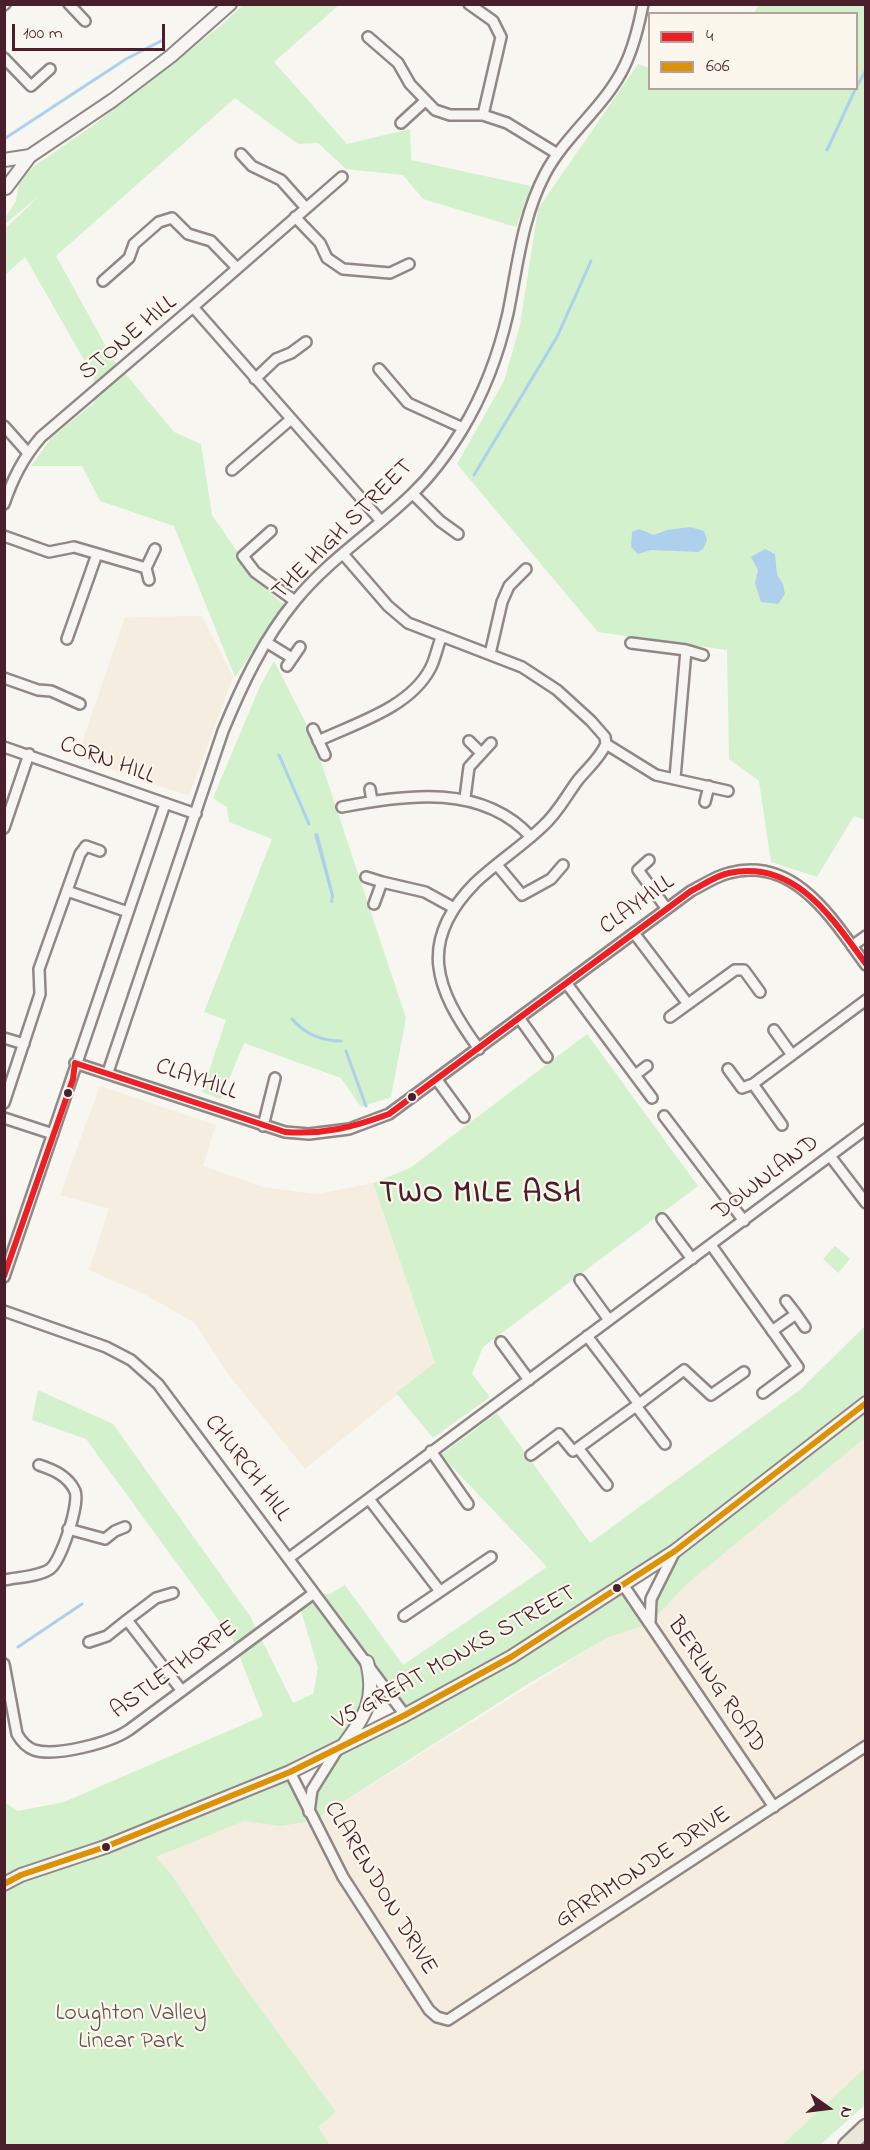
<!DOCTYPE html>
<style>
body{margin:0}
#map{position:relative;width:870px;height:2150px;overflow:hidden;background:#f8f6f0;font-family:"Indie Flower",sans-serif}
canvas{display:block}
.frame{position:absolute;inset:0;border:6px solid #4a1f2b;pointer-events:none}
.legend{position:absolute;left:648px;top:12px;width:210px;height:78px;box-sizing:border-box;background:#fbf7ec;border:2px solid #b4a19f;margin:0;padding:8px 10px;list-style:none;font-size:18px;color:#4a1f2b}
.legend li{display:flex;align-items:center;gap:12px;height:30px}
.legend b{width:30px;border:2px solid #b4a19f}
.north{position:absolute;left:798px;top:2078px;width:60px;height:60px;-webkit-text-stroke:4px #fbf7ec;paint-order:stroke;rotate:104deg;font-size:16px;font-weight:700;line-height:24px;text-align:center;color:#4a1f2b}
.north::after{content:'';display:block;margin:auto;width:21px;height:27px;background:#4a1f2b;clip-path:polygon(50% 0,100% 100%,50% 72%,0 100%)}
.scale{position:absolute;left:12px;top:24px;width:153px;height:27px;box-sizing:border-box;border:3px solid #4a1f2b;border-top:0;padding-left:8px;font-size:18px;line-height:21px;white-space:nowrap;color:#4a1f2b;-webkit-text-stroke:4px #fbf7ec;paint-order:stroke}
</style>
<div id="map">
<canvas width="870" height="2150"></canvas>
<div class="frame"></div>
<ul class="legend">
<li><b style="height:8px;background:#ec1f25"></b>4</li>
<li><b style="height:8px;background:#dd9206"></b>606</li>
</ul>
<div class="north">N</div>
<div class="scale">100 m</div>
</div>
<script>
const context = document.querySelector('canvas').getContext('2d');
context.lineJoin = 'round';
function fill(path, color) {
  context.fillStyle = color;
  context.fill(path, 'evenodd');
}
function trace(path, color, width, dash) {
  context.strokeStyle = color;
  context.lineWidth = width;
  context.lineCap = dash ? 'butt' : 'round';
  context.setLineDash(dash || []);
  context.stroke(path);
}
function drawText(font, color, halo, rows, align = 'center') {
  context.font = font + ' "Indie Flower",sans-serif';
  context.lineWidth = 4.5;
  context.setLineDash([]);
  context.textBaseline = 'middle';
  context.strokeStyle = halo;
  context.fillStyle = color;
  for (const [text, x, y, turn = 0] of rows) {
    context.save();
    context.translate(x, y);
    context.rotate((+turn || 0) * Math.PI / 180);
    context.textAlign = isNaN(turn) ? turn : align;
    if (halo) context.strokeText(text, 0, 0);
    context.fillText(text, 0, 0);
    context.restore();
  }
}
const built = new Path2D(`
 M 202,616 L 233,677 L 189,796 L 77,758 L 125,617 Z
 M 100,1086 L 216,1125 L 203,1166 L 263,1187 L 317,1194 L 373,1183 L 435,1364 L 305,1469 L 228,1374 L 195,1323 L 148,1296 L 89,1270 L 109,1209 L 60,1195 Z
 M 865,1438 L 865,2068 L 782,2145 L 330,2145 L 317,2127 L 336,2112 L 236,1975 L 172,1875 L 156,1857 L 244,1820 L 281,1826 L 313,1821 L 607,1638 L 650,1623 L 688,1583 Z`);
const green = new Path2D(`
 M 243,5 L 339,5 L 274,62 L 347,144 L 410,129 L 411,160 L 531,186 L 516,227 L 423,199 L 403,175 L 346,169 L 318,143 L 298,144 L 235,98 L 56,256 L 113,359 L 174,432 L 201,444 L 212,515 L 257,580 L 285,606 L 235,677 L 174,526 L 100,501 L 82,466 L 31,466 L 52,437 L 94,403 L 94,377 L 25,257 L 5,275 L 5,229 L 39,196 L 5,224 L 5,218 L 16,201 L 19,183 L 33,167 L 95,124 L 219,27 Z
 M 758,5 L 865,5 L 865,820 L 854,816 L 817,877 L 771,862 L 759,781 L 729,759 L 727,650 L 598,632 L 457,464 L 504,381 L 520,325 L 538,209 L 638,64 L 649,68 L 650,88 L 856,88 L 856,14 L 754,13 Z
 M 274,661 L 312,735 L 406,1018 L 391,1097 L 361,1107 L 341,1078 L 244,1043 L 221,1099 L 202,1092 L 226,1020 L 204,1012 L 272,839 L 229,822 L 227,807 L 213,798 L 260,686 Z
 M 587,1034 L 698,1186 L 483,1347 L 472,1374 L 490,1397 L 433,1438 L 396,1393 L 435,1363 L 373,1183 L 410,1168 Z
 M 835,1246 L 850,1259 L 838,1273 L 823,1259 Z
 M 865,1326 L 865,1438 L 688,1583 L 650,1623 L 607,1638 L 528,1684 L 313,1821 L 281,1826 L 244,1821 L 156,1857 L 172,1875 L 236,1975 L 336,2112 L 318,2127 L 330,2145 L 5,2145 L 4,1802 L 18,1811 L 64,1802 L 263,1716 L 233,1640 L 86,1439 L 32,1420 L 38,1390 L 113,1424 L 250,1616 L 293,1703 L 313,1694 L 318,1668 L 299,1604 L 314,1593 L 330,1594 L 345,1585 L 403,1665 L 547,1567 L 441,1455 L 497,1413 L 590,1543 L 801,1389 ZM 674,1553 L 659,1580 L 649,1622 L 624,1586 ZM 368,1664 L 405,1715 L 343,1745 L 370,1701 ZM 337,1749 L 312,1790 L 309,1811 L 290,1772 Z
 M 865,2068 L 865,2105 L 820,2145 L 782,2145 Z`);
const water = new Path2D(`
 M 690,527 L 704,531 L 707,540 L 703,549 L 698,552 L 651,550 L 638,554 L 631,547 L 632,532 L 639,529 L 654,535 L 667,530 Z
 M 765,549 L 775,554 L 777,575 L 783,584 L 785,594 L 778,604 L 761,602 L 755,583 L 758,570 L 751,557 Z
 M 318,833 L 334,895 L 333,903 L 330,902 L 331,896 L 314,834 Z`);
const stream = new Path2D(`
 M 856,88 L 866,70
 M 4,139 L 126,59 L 161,41
 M 827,150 L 856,88
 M 474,475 L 557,337 L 591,261
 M 279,755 L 309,824
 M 292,1019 C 305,1034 321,1041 341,1041
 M 346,1051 L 366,1106
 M 18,1647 L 82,1604`);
const minor = new Path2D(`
 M 69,4 L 85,21
 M 469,4 L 493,21 L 501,37 L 483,115
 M 4,5 L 5,4
 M 368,37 L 398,63 L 410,84 L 435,110 L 450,115 L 483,115 L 507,123 L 556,153
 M 4,58 L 31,86 L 50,69
 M 401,123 L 425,101
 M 241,154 L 252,166 L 281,180 L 306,208
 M 295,217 L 320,243 L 327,258 L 343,269 L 390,273 L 409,264
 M 103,281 L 129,258 L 134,244 L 159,222 L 172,218 L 188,234 L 211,241 L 237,268
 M 193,307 L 342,177
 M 379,369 L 408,403 L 463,428
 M 255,379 L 276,359 L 291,353 L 306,342
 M 4,426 L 28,453
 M 232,470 L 290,420
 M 413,494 L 440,521 L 458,534
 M 4,504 C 13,478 23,458 41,437 L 193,307 L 381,521
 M 271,531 L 243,556 L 255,572 L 295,601
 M 4,536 L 49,552 L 74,547 L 146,568 L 155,549
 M 343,554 L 388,606 L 408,623 L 522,667 L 557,690 L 591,721 L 605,737 L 606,744 L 656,775 L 728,791
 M 146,568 L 149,580
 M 67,639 L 97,554
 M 266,642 L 292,658
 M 631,643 L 686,650
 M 490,654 L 502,602 L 509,586 L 526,569
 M 287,666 L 300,647
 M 4,678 L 38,690 L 51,691 L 80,704
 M 313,729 L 325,755
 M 318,741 C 356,723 409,708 430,669 C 435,660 437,648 441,638
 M 469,741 L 480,752
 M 4,747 L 196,814
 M 675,778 L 686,650 L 703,655
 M 370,789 L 372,801
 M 465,798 L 469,767 L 491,743
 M 705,802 L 709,786
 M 342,807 C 407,794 483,784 531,837
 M 4,828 L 29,754
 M 649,860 L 638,870 L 667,909
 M 497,865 L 522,895 L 551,879 L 563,865
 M 366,877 L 382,882
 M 67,891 L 128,912
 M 374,904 L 382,882 L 425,892 L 454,908
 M 634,933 L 688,1004 L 670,1017
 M 852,946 L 866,936
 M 567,984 L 652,1098
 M 688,1004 L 735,970 L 744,970 L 760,992
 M 520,1019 L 547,1057
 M 774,1030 L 792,1055
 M 4,1038 L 24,1044
 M 479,1049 C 435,989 417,942 475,883 C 496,863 521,847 542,827 C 558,813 566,796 578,780 C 588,768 600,758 606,744
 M 75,1063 L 285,1132 L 309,1134 L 349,1129 L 389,1114 L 691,891 C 703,885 716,876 729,873 C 795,855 833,920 866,965
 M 728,1069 L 742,1088 L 753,1084
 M 108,1072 L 223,731 C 242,685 263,640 295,601 C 328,560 374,531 412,494 C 431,476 448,453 462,430 C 483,395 499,353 508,313 C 518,264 522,218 545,174 C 566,134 606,106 625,65 C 634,46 639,25 643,4
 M 635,1075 L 647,1066
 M 437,1080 L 464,1117
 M 4,1103 L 40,994 L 39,969 L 80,854 L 86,846 L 100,851
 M 664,1116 L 744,1221
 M 4,1118 L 53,1134
 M 782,1125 L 753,1084 L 866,1000
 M 263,1126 L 275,1078
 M 830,1156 L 866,1203
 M 662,1219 L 692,1259
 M 711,1245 L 798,1367 L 763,1393
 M 4,1277 L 165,804
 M 580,1280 L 609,1320
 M 4,1311 L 106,1347 L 131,1360 L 158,1384 L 405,1715
 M 796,1314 L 805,1327
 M 772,1331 L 796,1314 L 786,1301
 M 587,1336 L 639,1404 L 684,1370 L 711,1395 L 744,1372
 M 501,1342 L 529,1380
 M 639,1404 L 636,1406 L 665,1444
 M 431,1451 L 468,1504
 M 531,1455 L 559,1434 L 573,1451 L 578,1448
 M 607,1485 L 578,1448 L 636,1406
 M 369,1499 L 439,1590
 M 68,1529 L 105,1539 L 115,1531 L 125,1527
 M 289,1558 L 866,1129
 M 4,1580 C 18,1577 38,1577 50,1569 C 61,1561 80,1504 75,1491 C 68,1476 54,1470 39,1465
 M 624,1586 L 774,1807
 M 404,1616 L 491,1557
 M 127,1620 L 156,1598 L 173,1593
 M 650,1623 L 651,1599 L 674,1553
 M 89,1642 L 107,1636 L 127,1620 L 182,1691
 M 4,1664 L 17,1734 C 21,1741 26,1747 34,1750 C 55,1757 110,1743 129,1730 L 314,1593
 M 290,1772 L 343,1877 L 429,2010 L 437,2017 L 448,2020 L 866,1746
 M 309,1812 L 312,1790 L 337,1750`);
const tertiary = new Path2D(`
 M 4,160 L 30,156
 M 6,188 L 30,156 L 113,100 L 171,56 L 230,4
 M 345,1743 C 366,1715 376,1698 367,1662
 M 4,1884 L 21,1875 L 105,1847 L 290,1772 L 405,1715 L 511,1657 L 675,1551 L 866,1403`);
const trunk = new Path2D(`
 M 847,2146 L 866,2128`);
const bus1 = new Path2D(`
 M 75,1063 L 285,1132 C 323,1135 354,1127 389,1114 L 691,891 C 703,885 715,876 729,873 C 795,859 832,918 866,964
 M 4,1276 L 73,1079 L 75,1063`);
const bus2 = new Path2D(`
 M 4,1884 L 21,1875 L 105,1847 L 290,1772 L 405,1715 L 511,1657 L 675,1551 L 866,1403`);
const markers = [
 [68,1093,5,"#4a1f2b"],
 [412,1097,5,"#4a1f2b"],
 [617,1588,5,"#4a1f2b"],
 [106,1847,5,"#4a1f2b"]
];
const streetNames = [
 ["STONE HILL",129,339,-40],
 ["THE HIGH STREET",344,531,-45],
 ["CORN HILL",107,762,20],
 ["CLAYHILL",638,906,-36],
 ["CLAYHILL",196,1081,19],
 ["DOWNLAND",767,1179,-37],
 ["CHURCH HILL",246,1469,53],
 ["V5 GREAT MONKS STREET",455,1659,-29],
 ["ASTLETHORPE",175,1671,-36],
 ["BERLING ROAD",715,1686,56],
 ["GARAMONDE DRIVE",644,1869,-33],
 ["CLARENDON DRIVE",379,1889,59]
];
const parkNames = [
 ["Loughton Valley",131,2015],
 ["Linear Park",131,2043]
];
const districtNames = [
 ["TWO MILE ASH",481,1196]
];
fill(built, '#f5eddf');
fill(green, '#d3f1cd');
fill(water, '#aed0ec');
trace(stream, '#aed0ec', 3);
trace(minor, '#918787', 14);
trace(tertiary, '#918787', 16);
trace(trunk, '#918787', 21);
trace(minor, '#f6f5f1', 9);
trace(tertiary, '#f6f5f1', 12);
trace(trunk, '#eae7d8', 16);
trace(bus1, '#ec1f25', 6);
trace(bus2, '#dd9206', 6);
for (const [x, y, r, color] of markers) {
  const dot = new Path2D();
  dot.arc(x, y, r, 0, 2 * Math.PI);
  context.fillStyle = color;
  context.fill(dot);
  trace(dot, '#fbf7ec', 2);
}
drawText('24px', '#4a1f2b', '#fbf7ec', streetNames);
drawText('24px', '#64524c', '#fbf7ec', parkNames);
context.letterSpacing = '1.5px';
drawText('bold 30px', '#4a1f2b', '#fbf7ec', districtNames);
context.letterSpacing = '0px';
</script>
